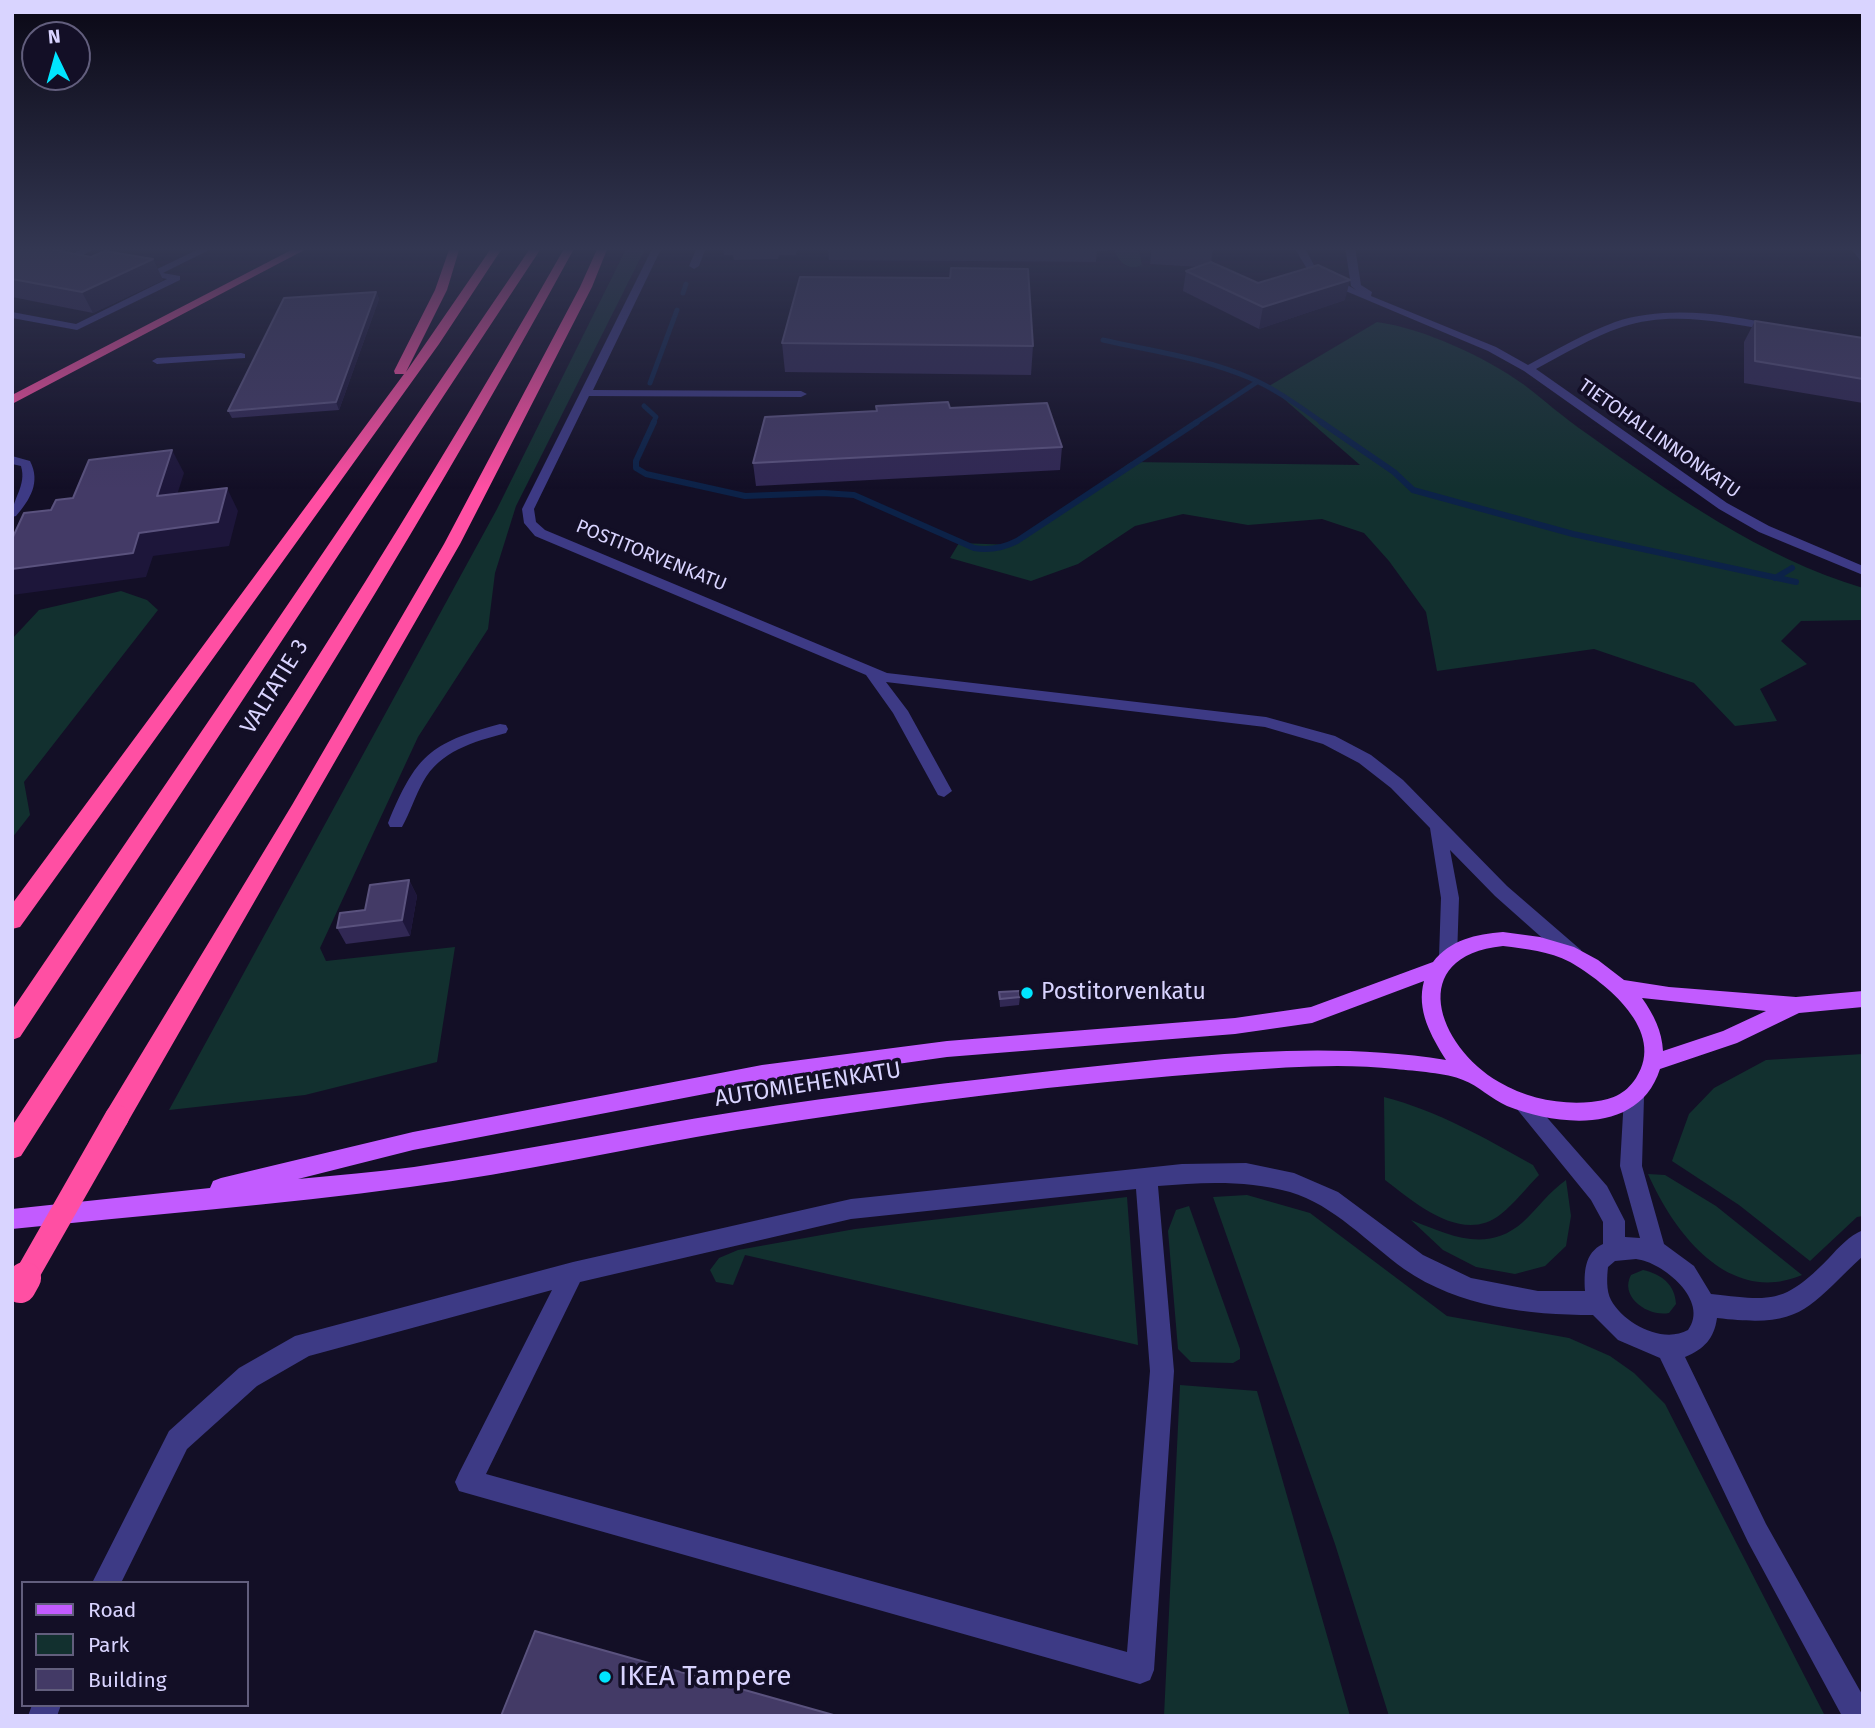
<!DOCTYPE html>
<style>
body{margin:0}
#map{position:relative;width:1875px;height:1728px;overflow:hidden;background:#130f26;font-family:"Fira Sans",sans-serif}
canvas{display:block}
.frame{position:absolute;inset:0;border:14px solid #d9d4ff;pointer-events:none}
.legend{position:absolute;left:21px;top:1581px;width:228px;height:126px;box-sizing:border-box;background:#130f26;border:2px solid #625e7d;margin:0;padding:9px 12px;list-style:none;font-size:21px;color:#d9d4ff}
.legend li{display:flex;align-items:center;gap:14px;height:35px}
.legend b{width:35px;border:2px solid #625e7d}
.north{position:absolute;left:21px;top:21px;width:70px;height:70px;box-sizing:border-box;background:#130f26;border:2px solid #625e7d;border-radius:50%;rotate:355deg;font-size:19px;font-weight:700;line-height:28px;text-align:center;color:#d9d4ff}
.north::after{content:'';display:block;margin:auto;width:24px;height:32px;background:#00e5ff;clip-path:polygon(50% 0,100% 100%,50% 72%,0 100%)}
</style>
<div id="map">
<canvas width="1875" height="1728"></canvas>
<div class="frame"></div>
<ul class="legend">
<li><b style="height:9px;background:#c25bff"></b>Road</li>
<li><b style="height:19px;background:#12302f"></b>Park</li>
<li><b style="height:19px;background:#433a66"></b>Building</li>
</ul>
<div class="north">N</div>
</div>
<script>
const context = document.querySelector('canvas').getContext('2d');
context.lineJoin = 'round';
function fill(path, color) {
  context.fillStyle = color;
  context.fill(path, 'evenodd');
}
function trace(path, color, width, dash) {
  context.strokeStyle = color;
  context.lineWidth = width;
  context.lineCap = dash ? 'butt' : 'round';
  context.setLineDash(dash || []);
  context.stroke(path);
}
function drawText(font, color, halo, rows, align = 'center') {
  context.font = font + ' "Fira Sans",sans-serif';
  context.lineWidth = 7;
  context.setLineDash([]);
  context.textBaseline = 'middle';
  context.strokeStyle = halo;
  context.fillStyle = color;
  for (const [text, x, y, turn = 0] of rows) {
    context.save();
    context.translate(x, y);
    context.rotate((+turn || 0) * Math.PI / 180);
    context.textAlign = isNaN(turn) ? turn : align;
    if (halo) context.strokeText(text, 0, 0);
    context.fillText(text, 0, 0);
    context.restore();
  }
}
const green = new Path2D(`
 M 627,247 L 646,247 L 516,506 L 495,573 L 488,629 L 418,737 L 320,948 L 326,961 L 455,947 L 437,1062 L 305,1095 L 169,1110 L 497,509 Z
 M 1113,247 L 1138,247 L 1142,265 C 1127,272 1118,261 1113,247 Z
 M 1377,322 C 1423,328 1485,357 1523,384 C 1544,400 1564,418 1586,433 C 1672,494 1760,557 1863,588 L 1863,620 L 1801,621 L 1781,641 L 1807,664 L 1760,689 L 1777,721 L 1735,726 L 1694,683 L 1594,649 L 1437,671 L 1426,612 L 1389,561 L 1364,533 L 1322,519 L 1248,525 L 1183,514 L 1135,526 L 1078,564 L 1031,581 L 950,558 L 959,543 L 1014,545 L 1131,462 L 1360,465 L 1269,386 Z
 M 121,591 L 147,600 L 158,610 L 24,782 L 30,815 L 12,838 L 12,639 L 39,610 Z
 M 1863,1054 L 1863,1216 L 1857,1217 L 1810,1261 L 1739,1205 L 1672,1161 L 1689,1114 L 1714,1088 L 1766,1060 Z
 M 1384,1097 C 1438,1111 1485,1138 1533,1165 L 1539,1175 C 1526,1188 1515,1203 1501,1214 C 1463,1245 1415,1203 1385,1180 Z
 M 1648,1174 L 1665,1175 L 1716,1206 L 1802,1275 C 1729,1306 1674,1233 1648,1174 Z
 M 1566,1180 L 1571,1216 L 1566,1246 L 1545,1266 L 1515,1274 L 1476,1267 L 1443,1250 L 1411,1220 C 1449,1235 1487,1254 1523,1222 C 1538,1208 1549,1192 1566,1180 Z
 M 1247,1195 L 1310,1213 L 1447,1316 L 1569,1338 L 1610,1356 L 1634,1373 L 1665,1404 L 1825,1716 L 1389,1716 L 1335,1544 L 1213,1197 Z
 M 1127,1197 L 1138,1345 L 745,1255 L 733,1285 L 716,1282 L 710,1270 L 719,1258 L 738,1250 L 855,1229 Z
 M 1189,1206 L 1240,1349 L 1240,1359 L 1233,1363 L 1191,1362 L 1178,1349 L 1168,1231 L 1176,1210 Z
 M 1643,1270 C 1661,1274 1675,1284 1676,1304 L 1669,1313 C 1648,1317 1619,1297 1631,1275 Z
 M 1180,1385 L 1257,1391 L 1350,1716 L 1164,1716 Z`);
const streamFar1 = new Path2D(`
 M 683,293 L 686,284
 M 1103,340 C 1151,351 1204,358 1250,378 C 1276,389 1300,407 1323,423
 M 650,383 L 677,310
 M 644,406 L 656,417 L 653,423
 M 1195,423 L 1257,382`);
const stream = new Path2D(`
 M 654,422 L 636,461 L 636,468 L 646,474 L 745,496 L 823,493 L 854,495 L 974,548 C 990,551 1003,548 1017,541 L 1197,422
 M 1321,422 L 1394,472 L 1413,490 L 1573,534 L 1796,582
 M 1775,578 L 1792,568`);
const minor = new Path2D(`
 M 86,247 L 97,247 L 80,257 L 87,258 L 87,262 L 65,258 Z
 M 203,247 L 215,247 L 163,273 L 180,276 L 180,280 L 77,330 L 12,318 L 12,312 L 76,324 L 167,279 L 136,273 L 136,269 L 153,271 Z
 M 653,247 L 662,247 L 593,390 L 801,391 L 807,394 L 801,397 L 589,396 L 534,509 L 536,522 L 545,530 L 887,673 L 1266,717 L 1335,736 L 1371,755 L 1403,780 L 1507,886 L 1581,950 L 1583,955 L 1581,960 L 1574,962 L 1567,960 L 1495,896 L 1450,850 L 1459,898 L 1457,957 L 1455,962 L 1448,964 L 1441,962 L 1439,957 L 1441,898 L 1430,828 L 1391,788 L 1359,763 L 1323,744 L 1265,727 L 886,682 L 908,711 L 952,791 L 944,797 L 938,795 L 893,713 L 866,675 L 535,536 L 524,523 L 522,509 Z
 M 697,247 L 706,247 L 699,266 L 694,269 L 689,266 Z
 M 1294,247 L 1304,247 L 1314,265 L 1356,290 L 1351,286 L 1345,247 L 1355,247 L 1361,285 L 1372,292 L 1371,296 L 1496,347 L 1528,365 C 1556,350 1585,333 1615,322 C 1667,305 1727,314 1780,326 L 1780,330 L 1776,331 C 1726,323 1671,310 1622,327 C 1592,337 1564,354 1536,369 L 1727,503 L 1769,526 L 1863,566 L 1863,575 L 1759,532 L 1719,509 L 1524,371 L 1488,351 L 1329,284 L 1307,269 Z
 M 1850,247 L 1859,247 L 1863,253 L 1863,264 Z
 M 241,353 L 245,354 L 245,358 L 157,364 L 152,361 L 157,358 Z
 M 12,456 L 30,461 C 41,482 30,500 16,516 L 12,517 C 12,498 27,486 21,466 L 12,464 Z
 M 500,724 L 506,725 L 508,729 L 506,733 C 473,742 440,751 423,782 C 415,796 410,813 402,827 L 390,827 L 388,823 C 416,756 429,743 500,724 Z
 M 1634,1088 L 1641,1091 L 1644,1097 L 1642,1166 L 1664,1244 L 1694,1266 L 1711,1294 C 1773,1301 1784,1304 1829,1258 C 1839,1247 1849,1236 1863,1230 L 1863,1256 C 1805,1310 1803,1328 1717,1318 C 1714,1339 1704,1349 1685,1357 L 1766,1524 L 1863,1696 L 1863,1716 L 1842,1716 L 1748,1542 L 1660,1358 L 1618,1340 L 1593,1315 C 1528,1315 1459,1307 1404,1269 C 1368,1243 1334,1205 1290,1192 C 1247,1180 1202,1182 1158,1186 L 1174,1371 L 1154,1670 L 1150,1680 L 1140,1684 L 459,1491 L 455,1482 L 459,1473 L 552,1290 L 309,1356 L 257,1386 L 187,1449 L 121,1583 L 92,1583 L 169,1431 L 239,1368 L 295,1336 L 573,1262 L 851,1199 L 1182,1164 L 1246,1163 L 1294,1173 L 1338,1192 L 1423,1255 L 1471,1278 L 1538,1291 L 1585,1291 C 1584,1273 1584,1253 1603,1244 L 1603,1222 L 1591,1200 L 1512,1103 L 1515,1097 L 1522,1094 L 1529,1097 L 1607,1186 L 1625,1221 L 1625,1237 L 1640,1238 L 1620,1166 L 1624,1097 L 1627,1091 ZM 1136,1189 L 1150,1371 L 1127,1652 L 486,1474 L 580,1282 L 851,1219 ZM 1636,1259 C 1663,1262 1710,1301 1688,1330 C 1663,1344 1624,1324 1611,1300 C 1606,1291 1607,1276 1608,1267 L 1615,1261 Z
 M 32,1705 L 61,1705 L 57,1716 L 28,1716 Z`);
const major = new Path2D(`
 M 1503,932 L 1540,937 L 1574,947 L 1598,960 L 1624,980 L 1669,987 L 1796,997 L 1863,991 L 1863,1007 L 1799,1013 L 1737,1043 L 1660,1069 C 1639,1135 1558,1126 1507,1106 C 1491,1099 1479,1086 1463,1080 C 1447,1073 1415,1071 1396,1069 C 1344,1063 1288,1067 1235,1071 C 1068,1083 901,1104 737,1130 C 628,1148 519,1173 410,1187 C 278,1205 145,1215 12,1229 L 12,1209 L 210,1188 L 213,1181 L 221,1178 L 413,1132 L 762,1065 L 947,1041 L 1235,1018 L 1311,1007 L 1433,962 C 1450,940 1476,934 1503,932 ZM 1503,946 C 1526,949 1549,951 1570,962 C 1606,983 1667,1031 1636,1078 C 1625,1095 1610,1100 1591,1102 C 1559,1105 1526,1098 1499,1082 C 1437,1046 1405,956 1503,946 ZM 1424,981 C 1416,1010 1431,1036 1446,1060 C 1321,1040 1194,1056 1069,1069 C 958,1082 846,1094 735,1112 C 628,1129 521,1151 414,1167 C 376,1172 337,1175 298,1179 L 413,1150 L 762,1083 L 947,1057 L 1235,1034 L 1312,1023 ZM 1642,998 L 1766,1011 L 1723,1031 L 1663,1051 C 1662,1031 1654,1015 1642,998 Z`);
const highway = new Path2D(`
 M 297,247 L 310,247 L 12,404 L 12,395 Z
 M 450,247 L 460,247 L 447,290 L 406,372 L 492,247 L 503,247 L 439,344 L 20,927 L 12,929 L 12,904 L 404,374 L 395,374 L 394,371 L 435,290 Z
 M 531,247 L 542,247 L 20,1037 L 12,1040 L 12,1010 Z
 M 565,247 L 575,247 C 405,559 212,857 21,1156 L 12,1159 L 12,1126 C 203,837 394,549 565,247 Z
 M 598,247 L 608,247 L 592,287 L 460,544 L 126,1125 L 117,1128 L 108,1125 L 104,1117 L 108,1109 L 292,805 L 444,544 L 580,287 Z`);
const highwayBridgeFar1 = new Path2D(`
 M 24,1280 L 117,1117`);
const highwayBridge = new Path2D(`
 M 20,1287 L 25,1278`);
const wall = new Path2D(`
 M 12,247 L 78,247 L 66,252 L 91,257 L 153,259 L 163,280 L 93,313 L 12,297 Z
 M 723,247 L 797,247 L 796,255 L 779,255 L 778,259 L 734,260 L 733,255 L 724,255 Z
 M 828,247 L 1108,247 L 1108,251 L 1097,251 L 1096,262 L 829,260 Z
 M 1152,247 L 1213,247 L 1211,263 L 1258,283 L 1345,300 L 1259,329 L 1183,291 L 1186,271 L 1198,267 L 1150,264 Z
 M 376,292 L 379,299 L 339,410 L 232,418 L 228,411 Z
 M 1755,321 L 1863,338 L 1863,403 L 1744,383 L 1744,342 Z
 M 782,343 L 1033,346 L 1031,375 L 785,372 Z
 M 950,408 L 1062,447 L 1060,470 L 756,486 L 753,463 Z
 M 409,880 L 417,896 L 410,936 L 346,944 L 337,928 Z
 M 999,992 L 1020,997 L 1019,1005 L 1000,1007 Z`);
const shadedWall = new Path2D(`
 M 27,247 L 78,247 L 37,265 Z
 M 153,259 L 163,280 L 93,313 L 82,292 Z
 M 1350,280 L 1345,300 L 1259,329 L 1263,307 Z
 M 376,292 L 379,299 L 339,410 L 336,402 Z
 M 172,450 L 184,473 L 169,520 L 157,496 Z
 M 227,488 L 238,511 L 229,546 L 153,556 L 146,577 L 12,595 L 12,569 L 139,533 Z
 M 409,880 L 417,896 L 410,936 L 402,920 Z`);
const building = new Path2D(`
 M 12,247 L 39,247 L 91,257 L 105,251 L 153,259 L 82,292 L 12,279 Z
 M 1211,262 L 1258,283 L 1318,265 L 1350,280 L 1263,307 L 1186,271 Z
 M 951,268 L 1028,269 L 1033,346 L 782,343 L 800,277 L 950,278 Z
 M 376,292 L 336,402 L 228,411 L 284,298 Z
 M 1755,321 L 1863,338 L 1863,379 L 1755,361 Z
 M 948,402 L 950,408 L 1047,403 L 1062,447 L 753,463 L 765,417 L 877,411 L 876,406 Z
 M 172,450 L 157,496 L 227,488 L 218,522 L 139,533 L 133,553 L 12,569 L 12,539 L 24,513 L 51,510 L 56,500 L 73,498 L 89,460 Z
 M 409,880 L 402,920 L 337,928 L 340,913 L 365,910 L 370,885 Z
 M 1019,991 L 1020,997 L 1000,999 L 999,992 Z
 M 535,1631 L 837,1716 L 501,1716 Z`);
const markers = [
 [1027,993,7,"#00e5ff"],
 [605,1677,7,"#00e5ff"]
];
const farStreetnames = [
 ["TIETOHALLINNONKATU",1659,439,35],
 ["POSTITORVENKATU",651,556,22]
];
const streetNames = [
 ["VALTATIE 3",275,687,-58],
 ["AUTOMIEHENKATU",808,1085,-9]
];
const poiNames = [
 ["Postitorvenkatu",1041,993]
];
const nearPoinames = [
 ["IKEA Tampere",619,1677]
];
fill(green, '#12302f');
trace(streamFar1, '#0c2248', 5);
trace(stream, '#0c2248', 6);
fill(minor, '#3d3a85');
fill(major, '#c25bff');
fill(highway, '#ff4fa3');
trace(highwayBridgeFar1, '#ff4fa3', 24);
trace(highwayBridge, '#ff4fa3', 32);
fill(wall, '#312854');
fill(shadedWall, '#1d163a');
fill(building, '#433a66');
trace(building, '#5a527e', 2);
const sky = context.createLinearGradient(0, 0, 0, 489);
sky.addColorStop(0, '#0a0815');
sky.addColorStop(0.51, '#333752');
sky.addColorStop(1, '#33375200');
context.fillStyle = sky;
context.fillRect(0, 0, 1875, 489);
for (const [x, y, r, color] of markers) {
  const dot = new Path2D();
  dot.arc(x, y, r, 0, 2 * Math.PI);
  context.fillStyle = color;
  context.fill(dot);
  trace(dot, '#130f26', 2.5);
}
drawText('19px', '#d9d4ff', '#130f26', farStreetnames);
drawText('23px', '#d9d4ff', '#130f26', streetNames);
drawText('23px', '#d9d4ff', '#130f26', poiNames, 'left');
drawText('28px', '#d9d4ff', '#130f26', nearPoinames, 'left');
</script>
